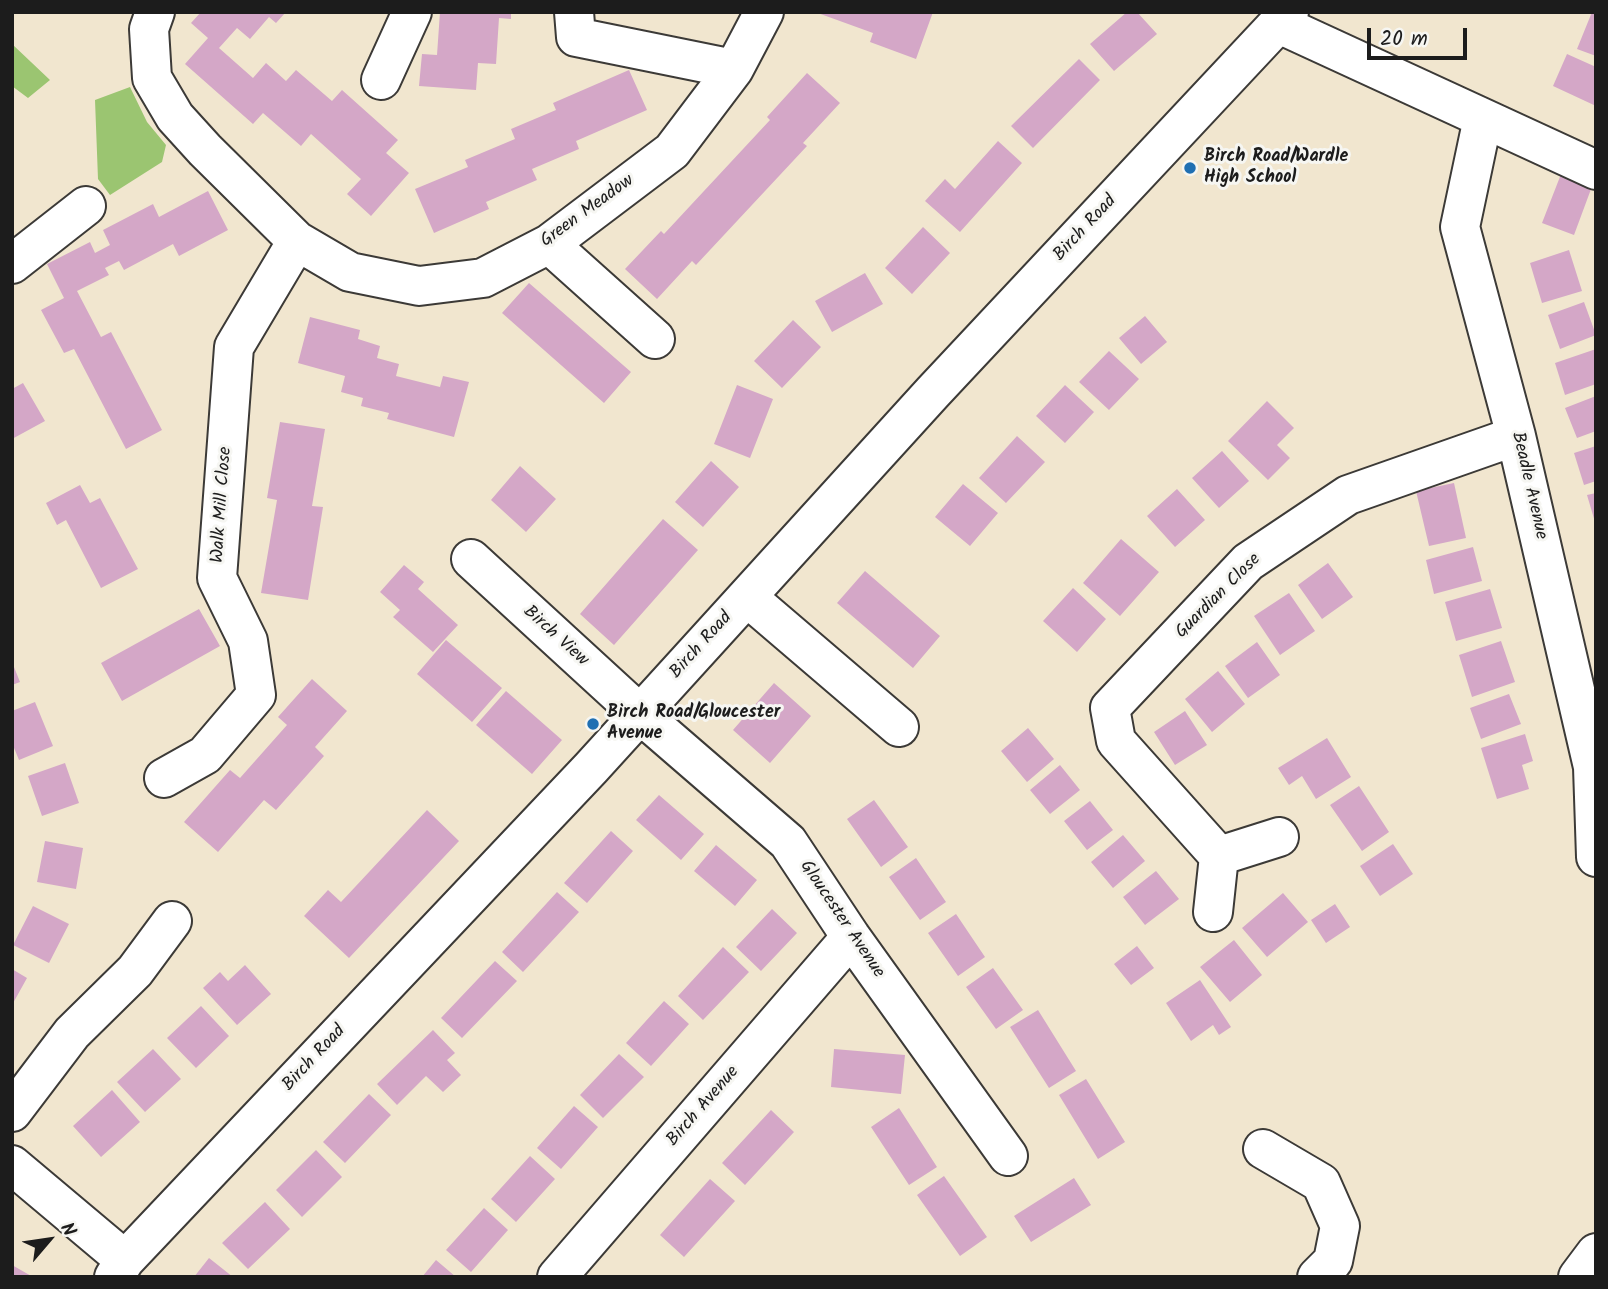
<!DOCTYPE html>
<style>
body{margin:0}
#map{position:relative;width:1608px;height:1289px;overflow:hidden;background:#f1e6cf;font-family:Kalam,sans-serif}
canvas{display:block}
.frame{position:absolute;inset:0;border:14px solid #1c1c1c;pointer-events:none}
.north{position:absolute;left:14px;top:1205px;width:70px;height:70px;-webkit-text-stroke:5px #f6f6f2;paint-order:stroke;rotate:61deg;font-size:19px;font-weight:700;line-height:28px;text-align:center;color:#1c1c1c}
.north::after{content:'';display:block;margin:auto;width:24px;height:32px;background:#1c1c1c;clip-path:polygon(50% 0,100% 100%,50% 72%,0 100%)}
.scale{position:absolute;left:1367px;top:28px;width:100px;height:32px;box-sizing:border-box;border:4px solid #1c1c1c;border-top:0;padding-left:9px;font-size:21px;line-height:24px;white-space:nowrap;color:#1c1c1c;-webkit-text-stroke:5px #f6f6f2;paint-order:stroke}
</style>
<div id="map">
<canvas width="1608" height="1289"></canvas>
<div class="frame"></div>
<div class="north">N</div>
<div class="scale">20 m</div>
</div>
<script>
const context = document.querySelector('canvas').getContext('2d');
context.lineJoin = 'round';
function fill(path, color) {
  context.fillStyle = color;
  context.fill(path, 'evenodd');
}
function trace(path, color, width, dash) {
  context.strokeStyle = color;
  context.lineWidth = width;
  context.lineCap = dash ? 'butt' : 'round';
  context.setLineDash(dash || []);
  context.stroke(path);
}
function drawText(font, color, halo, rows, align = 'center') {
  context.font = font + ' Kalam,sans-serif';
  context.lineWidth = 6;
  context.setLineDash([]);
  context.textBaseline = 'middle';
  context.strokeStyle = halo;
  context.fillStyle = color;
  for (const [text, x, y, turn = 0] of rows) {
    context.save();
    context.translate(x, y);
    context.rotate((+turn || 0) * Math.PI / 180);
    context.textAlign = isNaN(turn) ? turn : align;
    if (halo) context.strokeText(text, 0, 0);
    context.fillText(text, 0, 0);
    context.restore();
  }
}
const green = new Path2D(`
 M 12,44 L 50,80 L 28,98 L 12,86 Z
 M 130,87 L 147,122 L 166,145 L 162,162 L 110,195 L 98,179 L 95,100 Z`);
const building = new Path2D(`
 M 201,12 L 286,12 L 276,23 L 269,17 L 250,39 L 237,28 L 219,48 L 253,78 L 266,63 L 286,81 L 296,70 L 332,101 L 342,90 L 398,140 L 386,153 L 409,173 L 371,216 L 347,194 L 361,179 L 311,134 L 301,146 L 263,113 L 253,124 L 185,64 L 208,38 L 191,23 Z
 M 440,12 L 511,12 L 511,19 L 499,18 L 496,64 L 478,63 L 476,90 L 419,86 L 422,54 L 437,55 Z
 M 815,12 L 933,12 L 916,59 L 870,42 L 873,33 Z
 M 1127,12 L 1137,12 L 1157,34 L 1114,71 L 1090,44 Z
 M 1592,12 L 1596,12 L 1596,56 L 1577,49 Z
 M 1567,54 L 1596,67 L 1596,106 L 1553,86 Z
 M 1079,59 L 1100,80 L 1033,148 L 1011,126 Z
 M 629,70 L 647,110 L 576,141 L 579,149 L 532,169 L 537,180 L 486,202 L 489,209 L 434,233 L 415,189 L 468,167 L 465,160 L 515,139 L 511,129 L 556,110 L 553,103 Z
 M 807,73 L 840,103 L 803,143 L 807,146 L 696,265 L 692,261 L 657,299 L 625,269 L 661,231 L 664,234 L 770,120 L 767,117 Z
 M 998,141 L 1022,163 L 960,232 L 925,201 L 945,179 L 955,189 Z
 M 1563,169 L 1594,181 L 1574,235 L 1542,223 Z
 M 208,191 L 228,230 L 179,256 L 173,244 L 124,270 L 119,261 L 105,268 L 109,275 L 77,291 L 101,337 L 111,332 L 162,430 L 126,449 L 74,349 L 64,353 L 41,310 L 64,298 L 47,264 L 90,242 L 95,253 L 110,245 L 103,230 L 153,204 L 159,217 Z
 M 923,227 L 950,253 L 912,294 L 885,268 Z
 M 1569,250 L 1582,291 L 1542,303 L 1530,263 Z
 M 865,273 L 883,304 L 832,332 L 815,301 Z
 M 529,283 L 631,372 L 604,403 L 502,313 Z
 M 1584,302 L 1596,335 L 1560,349 L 1548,315 Z
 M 1145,316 L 1167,342 L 1141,364 L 1119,338 Z
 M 310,317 L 360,330 L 358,339 L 380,346 L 377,358 L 399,364 L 396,376 L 440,387 L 443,376 L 469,382 L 454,437 L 387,419 L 389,413 L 361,406 L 363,398 L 341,392 L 345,376 L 298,363 Z
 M 793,320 L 821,347 L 782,388 L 754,361 Z
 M 1596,349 L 1596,384 L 1565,395 L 1555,363 Z
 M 1109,351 L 1139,379 L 1109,410 L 1079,382 Z
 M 23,383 L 45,421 L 12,439 L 12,389 Z
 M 737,385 L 773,399 L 750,458 L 714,444 Z
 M 1065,385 L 1094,412 L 1065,443 L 1036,416 Z
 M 1596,396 L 1596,431 L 1577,438 L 1565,408 Z
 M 1267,401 L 1294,428 L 1277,445 L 1290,458 L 1268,480 L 1228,441 Z
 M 280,422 L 325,429 L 312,506 L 323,507 L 308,600 L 261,593 L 277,500 L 267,498 Z
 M 1017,436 L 1045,462 L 1006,503 L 979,478 Z
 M 1596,446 L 1596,481 L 1584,485 L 1574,453 Z
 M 1222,451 L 1249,481 L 1219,508 L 1192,478 Z
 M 711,461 L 739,487 L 703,527 L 675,502 Z
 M 520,466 L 556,499 L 526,532 L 491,500 Z
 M 1454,483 L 1466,538 L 1429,546 L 1416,491 Z
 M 963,484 L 998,513 L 970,546 L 935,517 Z
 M 80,485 L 90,503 L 100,498 L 138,569 L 101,588 L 66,520 L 57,525 L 46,503 Z
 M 1177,489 L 1205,520 L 1175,547 L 1147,516 Z
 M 1596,493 L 1596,522 L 1595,522 L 1587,495 Z
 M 663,519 L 698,550 L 614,645 L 580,614 Z
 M 1121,539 L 1159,572 L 1120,616 L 1083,583 Z
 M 1473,547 L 1482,581 L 1434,594 L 1426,560 Z
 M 1328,563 L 1353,597 L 1322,619 L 1298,585 Z
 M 404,565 L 424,582 L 418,589 L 458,625 L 433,652 L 393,617 L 400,610 L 380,592 Z
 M 865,571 L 940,636 L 913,668 L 837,603 Z
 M 1073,588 L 1106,619 L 1077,652 L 1043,621 Z
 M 1490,589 L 1502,628 L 1456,641 L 1445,602 Z
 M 1289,593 L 1315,631 L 1280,655 L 1254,616 Z
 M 199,609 L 220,646 L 122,701 L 101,663 Z
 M 446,640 L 502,688 L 472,722 L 417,674 Z
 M 1501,641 L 1515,682 L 1472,697 L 1459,655 Z
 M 1257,642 L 1280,675 L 1248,698 L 1225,666 Z
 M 12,662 L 20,682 L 12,685 Z
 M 1218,671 L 1245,704 L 1212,732 L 1185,699 Z
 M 312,679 L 347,711 L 315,747 L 324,756 L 276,810 L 264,800 L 218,852 L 184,822 L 230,770 L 240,778 L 287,725 L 278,717 Z
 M 774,683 L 811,716 L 770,763 L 733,730 Z
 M 506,691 L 562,740 L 532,774 L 476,725 Z
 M 1509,694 L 1521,724 L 1481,739 L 1470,708 Z
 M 35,702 L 53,746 L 19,760 L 12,743 L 12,711 Z
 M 1185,711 L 1207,745 L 1175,765 L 1154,732 Z
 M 1028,728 L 1054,759 L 1027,782 L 1001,751 Z
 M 1525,734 L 1533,761 L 1522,765 L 1529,789 L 1497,799 L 1481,748 Z
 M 1327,738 L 1351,777 L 1316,799 L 1302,776 L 1289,785 L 1278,768 Z
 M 65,763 L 79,803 L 42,816 L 28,776 Z
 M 1060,765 L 1080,790 L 1050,814 L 1030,790 Z
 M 1359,786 L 1389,832 L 1362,851 L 1330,805 Z
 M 659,795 L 704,834 L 681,860 L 636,820 Z
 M 874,800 L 908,847 L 881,867 L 847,819 Z
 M 1090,801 L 1113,830 L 1087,850 L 1064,821 Z
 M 427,810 L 459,841 L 349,958 L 304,916 L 328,890 L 341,902 Z
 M 611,831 L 633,851 L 587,903 L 564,883 Z
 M 1123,835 L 1145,861 L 1113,888 L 1091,862 Z
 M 45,841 L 83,848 L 76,889 L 37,882 Z
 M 1393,844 L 1413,874 L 1380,896 L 1360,866 Z
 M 716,845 L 757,880 L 735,906 L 694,871 Z
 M 916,858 L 946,902 L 920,920 L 889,877 Z
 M 1156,871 L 1179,899 L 1145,925 L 1123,897 Z
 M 557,892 L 579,912 L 523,972 L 502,952 Z
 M 1283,893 L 1308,922 L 1267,957 L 1242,928 Z
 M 1335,904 L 1350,927 L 1326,943 L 1311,920 Z
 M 33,906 L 69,924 L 49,963 L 13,945 Z
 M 772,909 L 797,933 L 761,971 L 736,947 Z
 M 956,914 L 985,957 L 958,976 L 928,933 Z
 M 1234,940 L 1262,975 L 1230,1002 L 1200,967 Z
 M 1137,946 L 1154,968 L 1131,985 L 1114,964 Z
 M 723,947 L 749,972 L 703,1020 L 678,996 Z
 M 495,961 L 517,981 L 462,1038 L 441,1018 Z
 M 245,965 L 271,994 L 237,1025 L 203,988 L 220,972 L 228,981 Z
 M 993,968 L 1023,1010 L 996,1029 L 966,987 Z
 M 12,969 L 27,978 L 12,1005 Z
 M 1200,980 L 1231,1027 L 1219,1035 L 1213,1025 L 1191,1041 L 1166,1003 Z
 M 664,1001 L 689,1024 L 651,1066 L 626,1043 Z
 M 201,1006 L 229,1036 L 196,1068 L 167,1038 Z
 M 1038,1010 L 1076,1071 L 1049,1088 L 1010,1027 Z
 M 433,1030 L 455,1053 L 447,1060 L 461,1075 L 443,1092 L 426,1076 L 397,1105 L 377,1084 Z
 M 153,1049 L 181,1079 L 145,1112 L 117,1082 Z
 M 834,1049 L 905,1055 L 901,1094 L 831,1087 Z
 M 619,1054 L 644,1077 L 603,1118 L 580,1095 Z
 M 1086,1079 L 1125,1142 L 1098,1159 L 1059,1095 Z
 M 112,1090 L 140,1122 L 101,1157 L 73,1126 Z
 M 369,1094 L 391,1115 L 345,1163 L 323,1142 Z
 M 574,1106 L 598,1127 L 561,1169 L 537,1148 Z
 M 899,1108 L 937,1167 L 909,1185 L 871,1127 Z
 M 771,1110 L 794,1132 L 745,1185 L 722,1163 Z
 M 316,1150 L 342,1177 L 302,1217 L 276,1190 Z
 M 530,1156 L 555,1179 L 516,1222 L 491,1199 Z
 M 944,1176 L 987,1237 L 960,1256 L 917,1195 Z
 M 1074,1178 L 1091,1205 L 1031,1242 L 1014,1216 Z
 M 710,1179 L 735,1201 L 684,1257 L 660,1235 Z
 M 265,1202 L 290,1229 L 248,1269 L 222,1243 Z
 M 484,1208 L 508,1230 L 471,1272 L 446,1250 Z
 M 209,1258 L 233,1277 L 194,1277 Z
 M 436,1260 L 456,1277 L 422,1277 Z
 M 12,1265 L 33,1277 L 12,1277 Z`);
const minor = new Path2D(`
 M 155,12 L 149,29 L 152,78 L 175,117 L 205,150 L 297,241 L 350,272 L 419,286 L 483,278 L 549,244 L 672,151 L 734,69 L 764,12
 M 574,12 L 576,37 L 734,69
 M 1279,24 L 1596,170
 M 381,80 L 412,12
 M 1483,118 L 1460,227 L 1516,436 L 1593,767 L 1596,857
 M 549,244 L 655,339
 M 12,264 L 86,206
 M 471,559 L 640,714 L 788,842 L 851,937 L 1008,1156
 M 747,597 L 899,727
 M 164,778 L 205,755 L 256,695 L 248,641 L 217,578 L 234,347 L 297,241
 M 1219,856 L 1116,741 L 1110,708 L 1248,562 L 1348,495 L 1516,436
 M 1213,912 L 1219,856 L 1279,837
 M 12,1112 L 72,1033 L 135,971 L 172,921
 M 1263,1149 L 1321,1183 L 1340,1226 L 1333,1261 L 1317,1277
 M 12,1165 L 125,1260
 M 114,1277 L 125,1260 L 591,768 L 933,392 L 1289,12
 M 557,1277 L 851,937
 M 1578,1277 L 1596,1253`);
const markers = [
 [1190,168,7,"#1f6fb2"],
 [593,724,7,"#1f6fb2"]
];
const poiNames = [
 ["Birch Road/Wardle",1204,158],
 ["High School",1204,179],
 ["Birch Road/Gloucester",607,714],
 ["Avenue",607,735]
];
const streetNames = [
 ["Green Meadow",588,212,-36],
 ["Birch Road",1086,229,-47],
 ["Beadle Avenue",1528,486,77],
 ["Walk Mill Close",223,505,-86],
 ["Guardian Close",1219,597,-45],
 ["Birch View",555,637,42],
 ["Birch Road",702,646,-48],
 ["Gloucester Avenue",841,920,56],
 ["Birch Road",315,1059,-47],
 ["Birch Avenue",704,1107,-49]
];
fill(green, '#9bc571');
fill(building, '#d4a7c7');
trace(minor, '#3c3a37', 42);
trace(minor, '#fff', 38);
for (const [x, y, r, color] of markers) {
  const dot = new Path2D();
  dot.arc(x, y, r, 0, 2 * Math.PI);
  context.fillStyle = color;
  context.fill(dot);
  trace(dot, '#f6f6f2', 2.5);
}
drawText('bold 18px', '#1c1c1c', '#f6f6f2', poiNames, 'left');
drawText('18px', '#1c1c1c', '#f6f6f2', streetNames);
</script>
